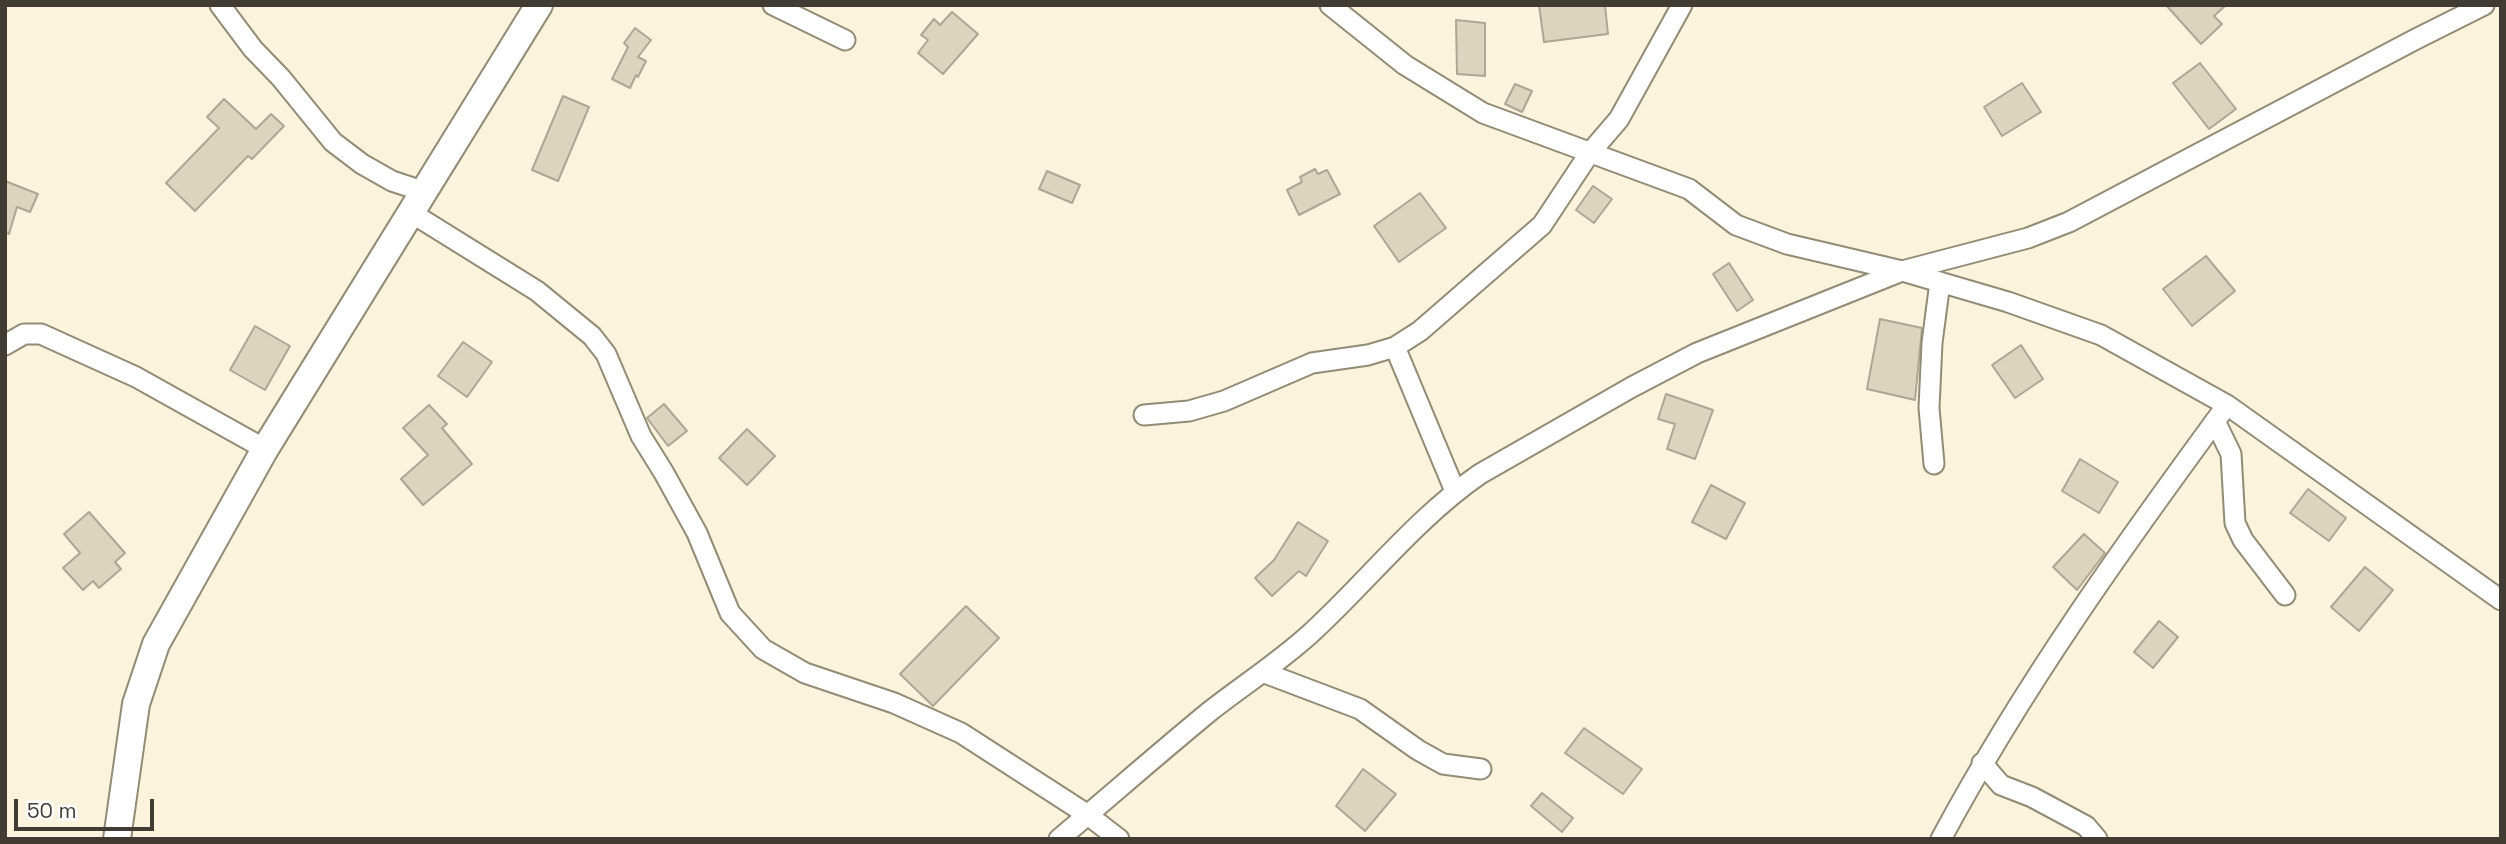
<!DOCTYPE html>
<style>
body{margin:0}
#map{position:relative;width:2506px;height:844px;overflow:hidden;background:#fcf3dc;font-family:"Space Grotesk",sans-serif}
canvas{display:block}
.frame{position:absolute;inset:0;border:7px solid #403c33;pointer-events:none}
.scale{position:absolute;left:14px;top:799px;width:140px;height:32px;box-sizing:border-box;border:4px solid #403c33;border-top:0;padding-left:9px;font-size:21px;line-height:24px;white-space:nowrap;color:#403c33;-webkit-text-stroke:5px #fff;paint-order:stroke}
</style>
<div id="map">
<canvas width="2506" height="844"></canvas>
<div class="frame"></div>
<div class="scale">50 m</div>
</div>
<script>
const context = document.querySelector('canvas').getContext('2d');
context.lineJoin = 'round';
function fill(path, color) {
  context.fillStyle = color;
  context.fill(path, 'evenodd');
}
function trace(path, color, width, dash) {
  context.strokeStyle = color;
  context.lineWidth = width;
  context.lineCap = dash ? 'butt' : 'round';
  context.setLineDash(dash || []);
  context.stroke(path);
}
const building = new Path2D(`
 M 1539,5 L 1605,5 L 1608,34 L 1544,42 Z
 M 2166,5 L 2226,5 L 2214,16 L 2222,24 L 2201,44 Z
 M 952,12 L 978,34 L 943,74 L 918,53 L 928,40 L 921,35 L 934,19 L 940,25 Z
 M 1456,20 L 1485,23 L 1485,76 L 1457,74 Z
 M 635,28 L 651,40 L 638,57 L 646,61 L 638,77 L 636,75 L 630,88 L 612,79 L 628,47 L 624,43 Z
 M 2200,63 L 2236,109 L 2209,129 L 2173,83 Z
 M 2022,83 L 2041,112 L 2002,136 L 1984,107 Z
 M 1515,84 L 1532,91 L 1522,112 L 1505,104 Z
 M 563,96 L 589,107 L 558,181 L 532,170 Z
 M 224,99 L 256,129 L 271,114 L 284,126 L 252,159 L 248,156 L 195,211 L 166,183 L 219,128 L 207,117 Z
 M 1315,169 L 1318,174 L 1327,170 L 1340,194 L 1299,215 L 1287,190 L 1302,182 L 1300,177 Z
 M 1047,171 L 1080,185 L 1072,203 L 1039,189 Z
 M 5,181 L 38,194 L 30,212 L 17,207 L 9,234 L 5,233 Z
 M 1593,186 L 1612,199 L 1594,223 L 1576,210 Z
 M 1420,193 L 1446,228 L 1399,262 L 1374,226 Z
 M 2206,256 L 2235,291 L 2192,326 L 2163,289 Z
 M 1729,263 L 1753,300 L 1737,311 L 1713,274 Z
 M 1880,319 L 1922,328 L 1915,400 L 1867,389 Z
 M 255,326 L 290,346 L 265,390 L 230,370 Z
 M 463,342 L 492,362 L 467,397 L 438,376 Z
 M 2021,345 L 2043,379 L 2015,398 L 1992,365 Z
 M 1666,394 L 1713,410 L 1695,459 L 1667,449 L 1675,424 L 1658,419 Z
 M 664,404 L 687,431 L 668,446 L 647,418 Z
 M 429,405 L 447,424 L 442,428 L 472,464 L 423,505 L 401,479 L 428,455 L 403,428 Z
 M 747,429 L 775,456 L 747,485 L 719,458 Z
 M 2080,459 L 2118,482 L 2099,513 L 2062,491 Z
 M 1711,485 L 1745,503 L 1726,539 L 1692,522 Z
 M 2308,489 L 2346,518 L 2329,541 L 2290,513 Z
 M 89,512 L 125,553 L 115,562 L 121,569 L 99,588 L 93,581 L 83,590 L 63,568 L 80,553 L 64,534 Z
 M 1298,522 L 1328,541 L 1306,576 L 1299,571 L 1272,596 L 1255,578 L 1274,560 Z
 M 2084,534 L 2105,553 L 2077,590 L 2053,567 Z
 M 2365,567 L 2393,590 L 2359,631 L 2331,607 Z
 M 966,606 L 999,638 L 933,706 L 900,674 Z
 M 2159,621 L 2178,637 L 2153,668 L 2134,652 Z
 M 1584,728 L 1642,769 L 1623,794 L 1565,753 Z
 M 1363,769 L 1396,794 L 1365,831 L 1336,806 Z
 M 1542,793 L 1573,818 L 1562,832 L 1531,806 Z`);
const street = new Path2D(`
 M 220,5 L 253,49 L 281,78 L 333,142 L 362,164 L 392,181 L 422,191
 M 773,5 L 845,40
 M 1330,5 L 1405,65 L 1483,113 L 1689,189 L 1736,225 L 1787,244 L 1902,271 L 2008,302 L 2101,335 L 2227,405 L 2501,600
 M 410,212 L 537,291 L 592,336 L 606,354 L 641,436 L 664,473 L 697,533 L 730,613 L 763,649 L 805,673 L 894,703 L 961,733 L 1088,815 L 1119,839
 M 5,345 L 24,334 L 41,334 L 136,377 L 265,449
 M 1395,347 L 1455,491
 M 1144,415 L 1189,411 L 1224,401 L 1312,363 L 1368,355 L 1395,347 L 1420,331 L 1542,225 L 1589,154 L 1619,119 L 1682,5
 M 2215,421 L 2231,454 L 2235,523 L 2243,540 L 2285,595
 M 1934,464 L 1929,408 L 1932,343 L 1940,282
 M 1265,673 L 1360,709 L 1418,750 L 1443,764 L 1481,769
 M 1982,763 L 2001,785 L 2032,797 L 2086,826 L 2097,839
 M 1059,839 C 1109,797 1158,754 1209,712 C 1242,686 1278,663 1310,634 C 1367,582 1415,519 1480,474 L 1632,387 L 1697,353 L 1902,271 L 2028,238 L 2069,222 L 2416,39 L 2484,5
 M 1941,839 C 2023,686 2124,545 2227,405`);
const secondary = new Path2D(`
 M 117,839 L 136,704 L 156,644 L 265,449 L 539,5`);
fill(building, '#dcd4bd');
trace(building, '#aea691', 2);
trace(street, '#928b76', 23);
trace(secondary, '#928b76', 30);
trace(street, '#fff', 19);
trace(secondary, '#fff', 26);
</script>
